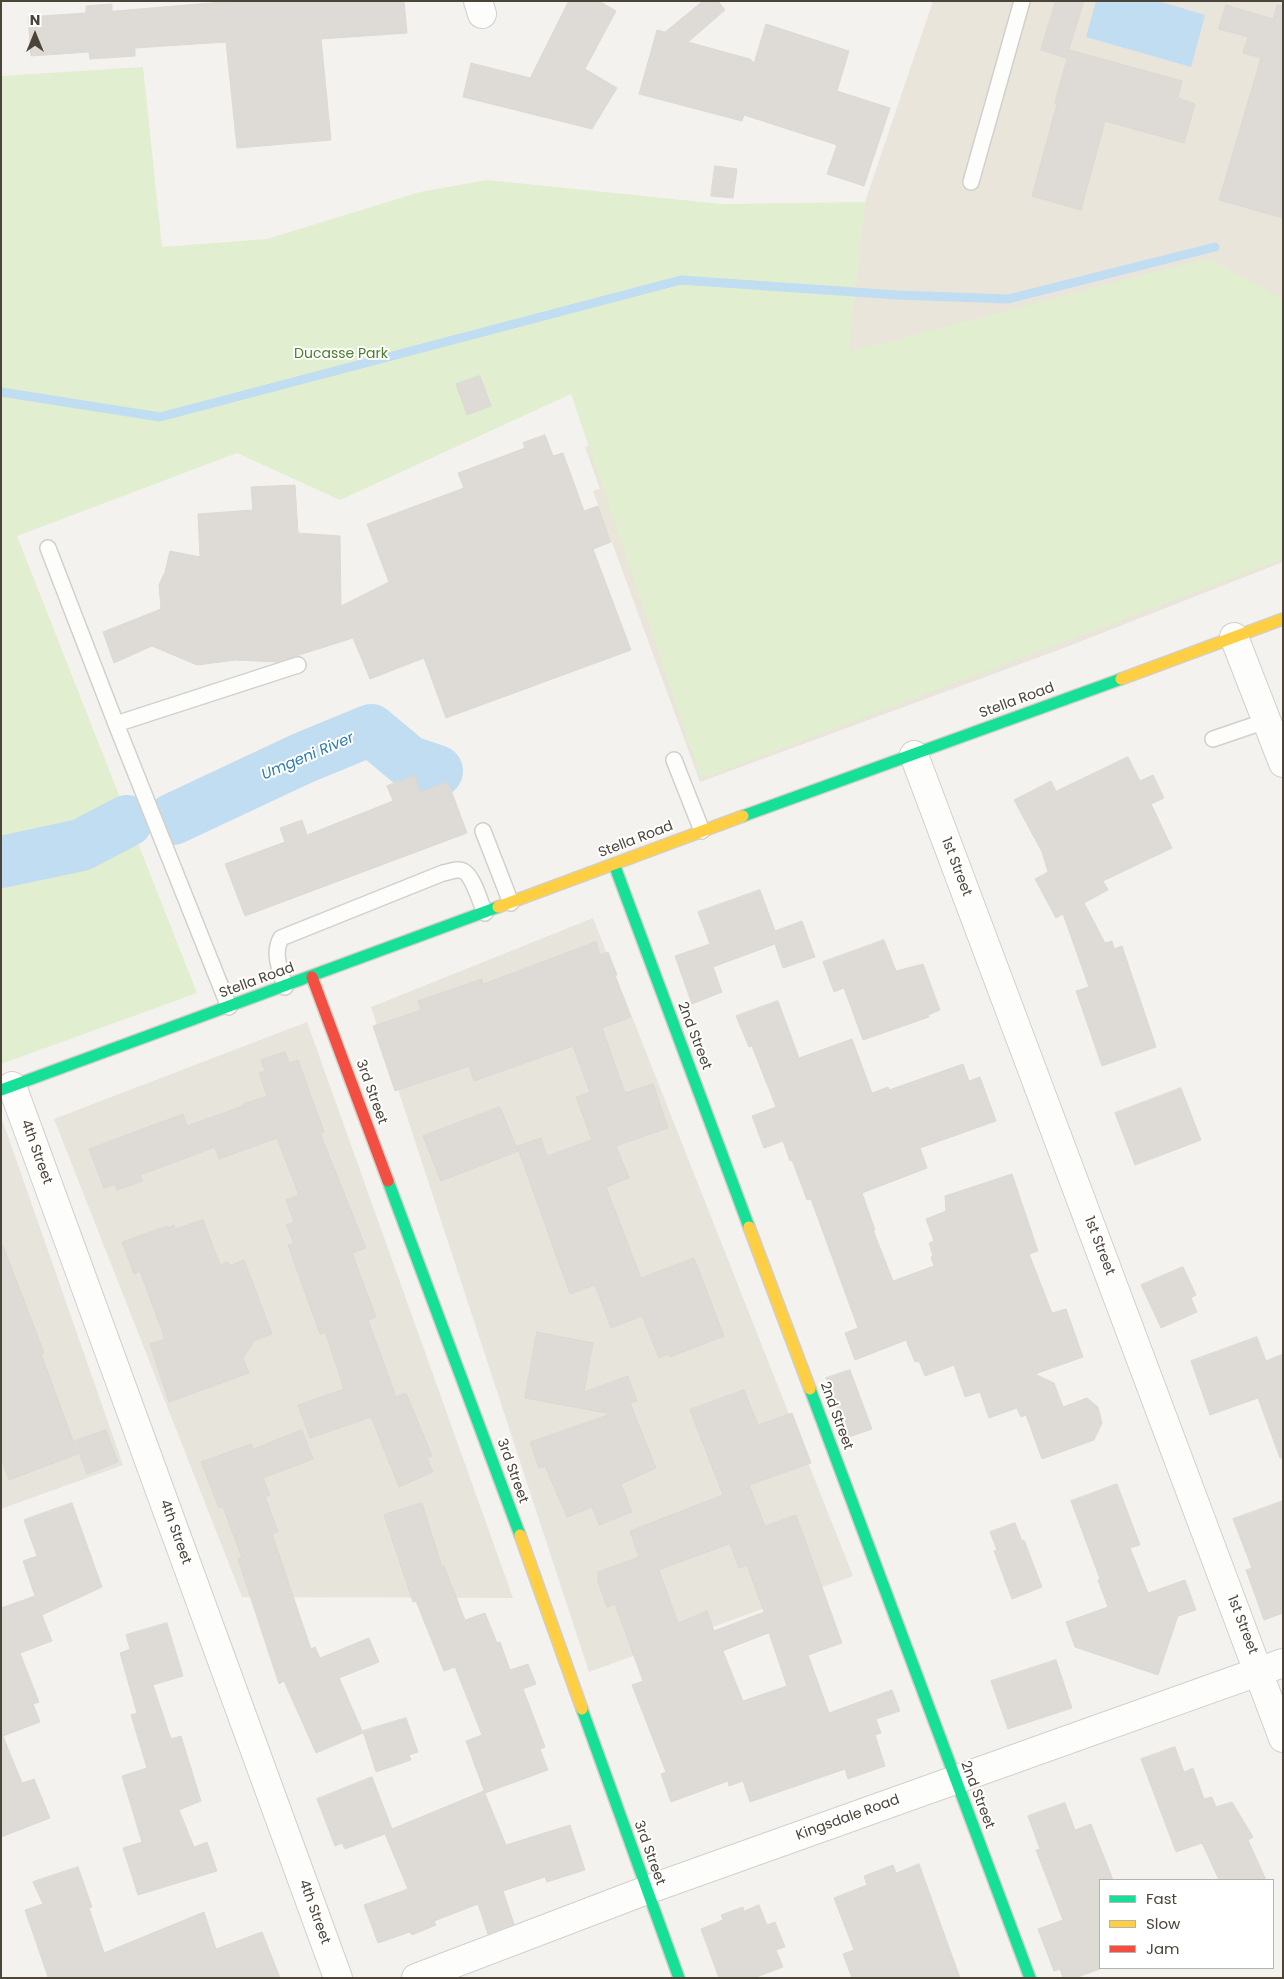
<!DOCTYPE html>
<style>
body{margin:0}
#map{position:relative;width:1284px;height:1979px;overflow:hidden;background:#f4f2ee;font-family:Poppins,sans-serif}
canvas{display:block}
.frame{position:absolute;inset:0;border:2px solid #4b4439;pointer-events:none}
.legend{position:absolute;left:1099px;top:1879px;width:175px;height:90px;box-sizing:border-box;background:#fff;border:1px solid #b7b4b0;margin:0;padding:6px 9px;list-style:none;font-size:15px;color:#4b4439}
.legend li{display:flex;align-items:center;gap:10px;height:25px}
.legend b{width:25px;border:1px solid #b7b4b0}
.north{position:absolute;left:10px;top:10px;width:50px;height:50px;-webkit-text-stroke:4px #fff;paint-order:stroke;rotate:0deg;font-size:14px;font-weight:700;line-height:20px;text-align:center;color:#4b4439}
.north::after{content:'';display:block;margin:auto;width:18px;height:22px;background:#4b4439;clip-path:polygon(50% 0,100% 100%,50% 72%,0 100%)}
</style>
<div id="map">
<canvas width="1284" height="1979"></canvas>
<div class="frame"></div>
<ul class="legend">
<li><b style="height:6px;background:#16e098"></b>Fast</li>
<li><b style="height:6px;background:#ffcf43"></b>Slow</li>
<li><b style="height:6px;background:#f24e42"></b>Jam</li>
</ul>
<div class="north">N</div>
</div>
<script>
const context = document.querySelector('canvas').getContext('2d');
context.lineJoin = 'round';
function fill(path, color) {
  context.fillStyle = color;
  context.fill(path, 'evenodd');
}
function trace(path, color, width, dash) {
  context.strokeStyle = color;
  context.lineWidth = width;
  context.lineCap = dash ? 'butt' : 'round';
  context.setLineDash(dash || []);
  context.stroke(path);
}
function drawText(font, color, halo, rows, align = 'center') {
  context.font = font + ' Poppins,sans-serif';
  context.lineWidth = 4;
  context.setLineDash([]);
  context.textBaseline = 'middle';
  context.strokeStyle = halo;
  context.fillStyle = color;
  for (const [text, x, y, turn = 0] of rows) {
    context.save();
    context.translate(x, y);
    context.rotate((+turn || 0) * Math.PI / 180);
    context.textAlign = isNaN(turn) ? turn : align;
    if (halo) context.strokeText(text, 0, 0);
    context.fillText(text, 0, 0);
    context.restore();
  }
}
const residential = new Path2D(`
 M 593,918 L 853,1576 L 589,1672 L 371,1007 Z
 M 307,1022 L 513,1598 L 242,1597 L 54,1119 Z
 M 1,1122 L 3,1122 L 123,1465 L 1,1509 Z`);
const education = new Path2D(`
 M 933,1 L 1283,1 L 1283,562 L 1064,648 L 700,782 L 593,491 L 600,489 L 585,447 L 848,353 L 865,202 Z`);
const green = new Path2D(`
 M 143,67 L 162,247 L 267,239 L 420,192 L 487,180 L 722,204 L 865,202 L 849,352 L 1208,258 L 1283,299 L 1283,559 L 701,779 L 571,394 L 340,500 L 237,453 L 17,536 L 197,993 L 1,1064 L 1,76 Z`);
const water = new Path2D(`
 M 1096,1 L 1158,1 L 1205,15 L 1191,67 L 1086,37 Z`);
const stream = new Path2D(`
 M 1,392 L 160,417 L 681,280 L 898,295 L 1008,299 L 1215,247`);
const river = new Path2D(`
 M 173,819 L 303,758 L 371,730 L 408,761 L 437,771
 M 1,862 L 81,845 L 127,821`);
const building = new Path2D(`
 M 235,1 L 404,1 L 407,33 L 321,39 L 331,140 L 237,148 L 226,42 L 135,48 L 135,56 L 90,59 L 89,52 L 31,56 L 28,17 L 86,13 L 86,6 L 112,4 L 112,11 Z
 M 569,1 L 599,1 L 616,11 L 585,69 L 617,88 L 592,129 L 463,97 L 471,63 L 530,78 Z
 M 703,1 L 718,1 L 725,10 L 688,42 L 750,59 L 754,63 L 766,24 L 849,51 L 837,91 L 890,108 L 864,186 L 827,174 L 837,145 L 744,115 L 742,121 L 639,94 L 657,30 L 665,32 Z
 M 1056,1 L 1084,1 L 1066,58 L 1041,50 Z
 M 1226,5 L 1273,19 L 1277,5 L 1283,6 L 1283,218 L 1219,200 L 1261,58 L 1243,53 L 1248,37 L 1219,29 Z
 M 1070,50 L 1182,81 L 1178,98 L 1195,104 L 1184,143 L 1105,121 L 1081,210 L 1032,196 L 1057,104 L 1055,103 Z
 M 715,166 L 737,169 L 733,198 L 711,196 Z
 M 480,376 L 491,406 L 467,415 L 456,384 Z
 M 545,435 L 553,456 L 563,453 L 584,511 L 598,506 L 611,542 L 593,549 L 631,650 L 446,718 L 424,658 L 370,679 L 353,638 L 277,662 L 236,660 L 197,665 L 152,646 L 114,663 L 103,632 L 161,609 L 159,585 L 165,572 L 170,551 L 200,557 L 198,514 L 253,510 L 251,487 L 295,485 L 298,533 L 340,536 L 341,606 L 389,582 L 367,524 L 464,488 L 458,473 L 525,448 L 523,443 Z
 M 1128,757 L 1140,781 L 1153,775 L 1164,798 L 1151,804 L 1172,848 L 1103,881 L 1108,890 L 1084,903 L 1105,943 L 1112,941 L 1114,949 L 1122,946 L 1156,1047 L 1102,1066 L 1076,991 L 1089,987 L 1063,914 L 1056,918 L 1035,879 L 1048,872 L 1042,852 L 1014,800 L 1051,781 L 1056,791 Z
 M 415,776 L 420,792 L 448,782 L 467,833 L 245,916 L 225,864 L 285,842 L 280,828 L 302,820 L 307,835 L 393,801 L 387,786 Z
 M 760,890 L 775,931 L 802,921 L 815,957 L 783,968 L 775,944 L 713,967 L 722,992 L 692,1004 L 675,956 L 710,944 L 698,912 Z
 M 884,940 L 896,971 L 923,964 L 940,1010 L 928,1015 L 929,1017 L 863,1040 L 844,988 L 834,992 L 823,962 Z
 M 596,942 L 600,955 L 608,952 L 617,975 L 615,976 L 631,1017 L 602,1028 L 625,1093 L 653,1084 L 668,1128 L 616,1146 L 629,1178 L 606,1187 L 641,1278 L 694,1258 L 724,1336 L 670,1357 L 668,1354 L 659,1358 L 642,1316 L 611,1328 L 595,1285 L 570,1294 L 517,1146 L 541,1138 L 547,1156 L 592,1140 L 576,1097 L 590,1092 L 573,1046 L 474,1081 L 469,1066 L 395,1091 L 373,1026 L 421,1010 L 418,1001 L 482,979 L 483,984 Z
 M 778,1001 L 799,1058 L 852,1039 L 872,1093 L 888,1087 L 889,1090 L 963,1064 L 969,1081 L 980,1077 L 996,1121 L 920,1148 L 927,1168 L 862,1193 L 875,1230 L 873,1230 L 893,1281 L 934,1266 L 931,1257 L 933,1256 L 929,1243 L 934,1241 L 926,1219 L 946,1211 L 945,1196 L 1012,1174 L 1038,1251 L 1029,1254 L 1052,1313 L 1066,1309 L 1083,1357 L 1035,1374 L 1054,1383 L 1063,1407 L 1087,1398 L 1098,1407 L 1102,1423 L 1094,1440 L 1042,1459 L 1026,1415 L 1021,1417 L 1017,1408 L 989,1418 L 980,1392 L 965,1397 L 954,1365 L 925,1376 L 919,1361 L 915,1362 L 906,1340 L 855,1360 L 845,1333 L 858,1328 L 811,1199 L 807,1200 L 792,1160 L 790,1161 L 783,1141 L 764,1148 L 752,1116 L 776,1107 L 752,1046 L 749,1047 L 736,1016 Z
 M 285,1052 L 289,1063 L 298,1060 L 324,1132 L 320,1133 L 366,1248 L 352,1253 L 376,1317 L 368,1320 L 396,1397 L 406,1393 L 432,1456 L 427,1458 L 433,1472 L 399,1487 L 371,1417 L 310,1438 L 298,1405 L 344,1389 L 325,1332 L 320,1334 L 288,1245 L 294,1243 L 286,1225 L 294,1222 L 286,1200 L 299,1195 L 277,1138 L 219,1159 L 215,1147 L 140,1175 L 143,1181 L 117,1190 L 115,1184 L 104,1188 L 89,1149 L 183,1114 L 187,1126 L 243,1106 L 243,1104 L 267,1096 L 259,1073 L 265,1071 L 261,1060 Z
 M 1181,1088 L 1201,1140 L 1135,1165 L 1115,1113 Z
 M 500,1107 L 518,1151 L 441,1181 L 423,1136 Z
 M 203,1220 L 220,1265 L 228,1262 L 229,1266 L 244,1260 L 272,1334 L 255,1340 L 243,1358 L 249,1373 L 169,1402 L 150,1344 L 165,1339 L 140,1271 L 134,1274 L 122,1242 L 167,1226 L 168,1228 L 174,1225 L 175,1229 Z
 M 1,1246 L 3,1246 L 33,1324 L 44,1353 L 41,1354 L 78,1454 L 9,1480 L 1,1459 Z
 M 1183,1267 L 1196,1295 L 1191,1298 L 1197,1312 L 1161,1328 L 1141,1285 Z
 M 537,1332 L 593,1343 L 584,1392 L 628,1376 L 637,1401 L 630,1403 L 656,1468 L 621,1484 L 632,1512 L 599,1525 L 592,1507 L 567,1517 L 545,1466 L 539,1468 L 530,1442 L 611,1414 L 525,1398 Z
 M 1257,1337 L 1266,1361 L 1283,1354 L 1283,1458 L 1280,1458 L 1258,1398 L 1210,1415 L 1191,1361 Z
 M 850,1370 L 872,1429 L 849,1437 L 826,1378 Z
 M 744,1390 L 758,1425 L 792,1413 L 811,1463 L 749,1485 L 765,1526 L 796,1515 L 842,1643 L 808,1655 L 829,1713 L 892,1690 L 900,1711 L 876,1719 L 881,1733 L 875,1735 L 885,1766 L 848,1779 L 845,1769 L 750,1802 L 743,1781 L 729,1786 L 728,1781 L 671,1802 L 661,1774 L 666,1772 L 632,1685 L 643,1681 L 615,1604 L 607,1607 L 598,1582 L 598,1572 L 639,1557 L 630,1531 L 723,1495 L 690,1410 ZM 730,1544 L 739,1568 L 747,1565 L 764,1612 L 714,1631 L 707,1611 L 678,1623 L 659,1570 ZM 769,1633 L 787,1686 L 743,1701 L 723,1651 Z
 M 106,1430 L 118,1462 L 87,1474 L 75,1441 Z
 M 302,1430 L 313,1459 L 263,1478 L 270,1495 L 265,1497 L 278,1532 L 272,1534 L 311,1649 L 315,1647 L 320,1658 L 369,1638 L 379,1662 L 339,1678 L 363,1733 L 316,1753 L 284,1681 L 279,1684 L 238,1559 L 242,1558 L 223,1507 L 219,1508 L 201,1462 L 251,1444 L 253,1449 Z
 M 1117,1484 L 1140,1545 L 1130,1548 L 1148,1593 L 1185,1580 L 1196,1610 L 1178,1616 L 1158,1675 L 1075,1647 L 1066,1622 L 1108,1607 L 1098,1580 L 1100,1579 L 1071,1501 Z
 M 1283,1501 L 1283,1613 L 1264,1620 L 1246,1570 L 1252,1568 L 1233,1519 Z
 M 72,1503 L 102,1587 L 42,1615 L 52,1641 L 20,1653 L 39,1702 L 33,1704 L 40,1722 L 3,1736 L 22,1783 L 34,1779 L 50,1818 L 1,1837 L 1,1608 L 35,1596 L 23,1561 L 37,1556 L 24,1520 Z
 M 422,1503 L 442,1567 L 444,1566 L 465,1620 L 485,1613 L 497,1643 L 500,1642 L 510,1670 L 528,1664 L 536,1684 L 523,1689 L 545,1747 L 540,1749 L 548,1770 L 485,1793 L 466,1741 L 482,1735 L 455,1667 L 444,1671 L 416,1601 L 413,1602 L 384,1515 Z
 M 1015,1523 L 1022,1541 L 1024,1540 L 1042,1587 L 1012,1599 L 994,1551 L 997,1550 L 990,1532 Z
 M 167,1623 L 183,1676 L 153,1685 L 171,1739 L 181,1736 L 201,1801 L 179,1810 L 194,1847 L 207,1842 L 217,1871 L 138,1895 L 123,1848 L 142,1842 L 122,1776 L 147,1768 L 131,1715 L 137,1713 L 120,1653 L 130,1649 L 126,1635 Z
 M 1056,1660 L 1072,1708 L 1008,1729 L 991,1681 Z
 M 406,1718 L 418,1752 L 409,1755 L 411,1760 L 376,1772 L 363,1731 Z
 M 1175,1747 L 1184,1772 L 1193,1768 L 1204,1799 L 1212,1797 L 1216,1807 L 1232,1802 L 1253,1837 L 1248,1840 L 1266,1880 L 1219,1880 L 1202,1843 L 1176,1852 L 1141,1759 Z
 M 372,1777 L 392,1829 L 484,1791 L 506,1845 L 570,1825 L 585,1870 L 547,1882 L 545,1877 L 503,1891 L 514,1924 L 488,1934 L 478,1904 L 434,1921 L 436,1925 L 412,1935 L 410,1932 L 378,1943 L 364,1905 L 408,1889 L 385,1834 L 345,1849 L 342,1843 L 335,1846 L 317,1799 Z
 M 1065,1803 L 1075,1830 L 1091,1824 L 1113,1880 L 1100,1880 L 1100,1969 L 1075,1978 L 1063,1978 L 1060,1969 L 1054,1971 L 1038,1929 L 1063,1920 L 1036,1850 L 1040,1849 L 1028,1816 Z
 M 919,1864 L 960,1978 L 852,1978 L 843,1954 L 854,1950 L 834,1898 L 867,1885 L 864,1876 L 893,1865 L 896,1873 Z
 M 78,1867 L 92,1907 L 89,1908 L 104,1953 L 204,1912 L 216,1949 L 262,1932 L 280,1978 L 46,1978 L 48,1977 L 25,1910 L 43,1904 L 33,1882 Z
 M 759,1905 L 767,1925 L 775,1922 L 785,1947 L 776,1950 L 783,1967 L 754,1978 L 719,1978 L 701,1929 L 723,1920 L 721,1915 L 743,1907 L 744,1911 Z`);
const lane = new Path2D(`
 M 971,182 L 1022,1
 M 48,548 L 116,724 L 229,1007
 M 116,724 L 298,665
 M 1213,739 L 1266,721
 M 674,760 L 702,831
 M 483,831 L 511,903
 M 285,987 C 281,971 272,954 281,938 L 443,873 C 449,872 458,868 463,871 C 473,875 480,902 485,913`);
const street = new Path2D(`
 M 478,1 L 482,14
 M 1234,637 L 1283,763
 M 914,755 L 1283,1738
 M 12,1086 L 338,1978
 M 416,1978 L 647,1890 L 1283,1663`);
const fast = new Path2D(`
 M 743,816 L 1121,679
 M 614,864 L 749,1227
 M 1,1090 L 498,907
 M 388,1181 L 520,1535
 M 810,1389 L 1030,1978
 M 582,1709 L 679,1978`);
const slow = new Path2D(`
 M 1121,679 L 1283,619
 M 498,907 L 743,816
 M 749,1227 L 810,1389
 M 520,1535 L 582,1709`);
const jam = new Path2D(`
 M 312,977 L 388,1181`);
const parkNames = [
 ["Ducasse Park",341,354]
];
const streetNames = [
 ["Stella Road",1017,701,-20],
 ["Stella Road",636,840,-21],
 ["1st Street",956,867,69],
 ["Stella Road",257,981,-20],
 ["2nd Street",694,1036,69],
 ["3rd Street",371,1092,70],
 ["4th Street",36,1152,70],
 ["1st Street",1099,1246,69],
 ["2nd Street",836,1416,70],
 ["3rd Street",512,1471,70],
 ["4th Street",175,1532,70],
 ["1st Street",1242,1625,69],
 ["2nd Street",977,1795,69],
 ["Kingsdale Road",848,1818,-20],
 ["3rd Street",649,1853,70],
 ["4th Street",314,1912,70]
];
const waterNames = [
 ["Umgeni River",308,757,-23]
];
fill(residential, '#e7e4dc');
fill(education, '#eae5da');
fill(green, '#e1eecf');
fill(water, '#c0ddf1');
trace(stream, '#c0ddf1', 9);
trace(river, '#c0ddf1', 52);
fill(building, '#dedbd6');
trace(building, '#dcd9d4', 1);
trace(lane, '#d2d0cb', 18);
trace(street, '#d2d0cb', 30);
trace(fast, '#d3cfc5', 14);
trace(slow, '#d3cfc5', 14);
trace(jam, '#d3cfc5', 14);
trace(lane, '#fdfdfc', 15);
trace(street, '#fdfdfc', 28);
trace(fast, '#16e098', 11);
trace(slow, '#ffcf43', 11);
trace(jam, '#f24e42', 11);
drawText('14px', '#4a7f2a', '#fff', parkNames);
drawText('14px', '#4b4439', '#fff', streetNames);
drawText('italic 15px', '#2e7ab2', '#fff', waterNames);
</script>
